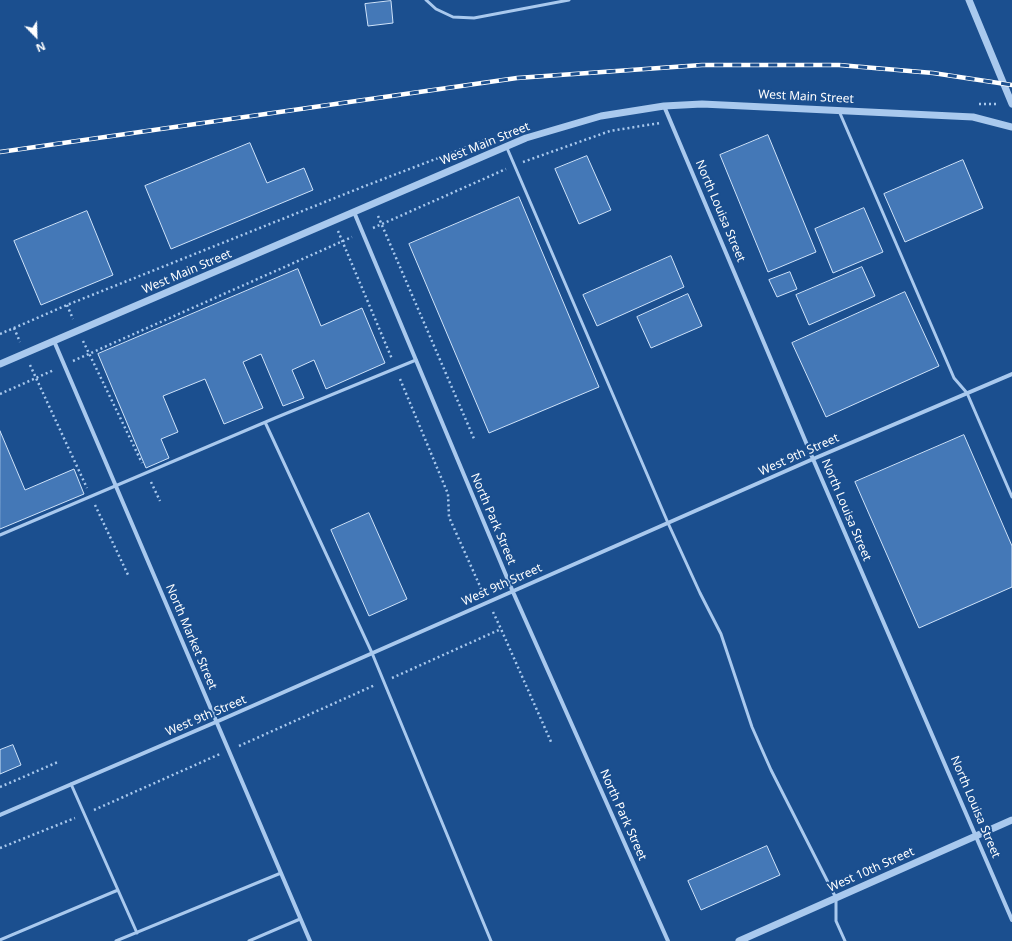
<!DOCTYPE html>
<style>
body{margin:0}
#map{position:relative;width:1012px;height:941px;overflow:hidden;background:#1b4f8f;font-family:"Noto Sans",sans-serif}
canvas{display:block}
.north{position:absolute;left:16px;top:16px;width:40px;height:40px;-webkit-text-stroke:3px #1b4f8f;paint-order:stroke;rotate:157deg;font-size:11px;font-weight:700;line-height:16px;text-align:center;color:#fff}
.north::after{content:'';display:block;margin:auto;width:14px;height:18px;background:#fff;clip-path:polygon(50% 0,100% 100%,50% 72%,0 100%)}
</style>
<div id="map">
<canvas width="1012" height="941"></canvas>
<div class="north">N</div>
</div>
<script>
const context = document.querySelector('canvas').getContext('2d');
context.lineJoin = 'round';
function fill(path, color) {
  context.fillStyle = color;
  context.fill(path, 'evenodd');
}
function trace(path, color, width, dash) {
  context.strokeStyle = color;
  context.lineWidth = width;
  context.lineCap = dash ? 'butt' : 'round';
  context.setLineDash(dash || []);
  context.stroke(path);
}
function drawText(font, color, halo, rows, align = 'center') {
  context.font = font + ' "Noto Sans",sans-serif';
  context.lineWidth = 4;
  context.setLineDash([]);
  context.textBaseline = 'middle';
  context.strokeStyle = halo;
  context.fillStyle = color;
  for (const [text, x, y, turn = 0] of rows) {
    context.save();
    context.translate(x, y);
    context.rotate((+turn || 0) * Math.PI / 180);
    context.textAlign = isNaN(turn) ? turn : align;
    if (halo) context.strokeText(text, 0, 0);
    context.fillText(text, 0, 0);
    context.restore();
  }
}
const building = new Path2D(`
 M 391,1 L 393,23 L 368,26 L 365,4 Z
 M 768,135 L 816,252 L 768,272 L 720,155 Z
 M 250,143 L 267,183 L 304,168 L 313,190 L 171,249 L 145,186 Z
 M 587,156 L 611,210 L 579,224 L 555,169 Z
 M 963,160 L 983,208 L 905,242 L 884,194 Z
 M 519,197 L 599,387 L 489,433 L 409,244 Z
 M 864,208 L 883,252 L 833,273 L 815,229 Z
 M 87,211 L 113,275 L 41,305 L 14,241 Z
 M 671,256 L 684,287 L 597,326 L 583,295 Z
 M 862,267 L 875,296 L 809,325 L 796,295 Z
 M 298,269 L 321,326 L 362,308 L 385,363 L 326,389 L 314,360 L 292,370 L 304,398 L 283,406 L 261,354 L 243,362 L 263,408 L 224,424 L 205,379 L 163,396 L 178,432 L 161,439 L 169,458 L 146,468 L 98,354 Z
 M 790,272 L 797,289 L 777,297 L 769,280 Z
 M 905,292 L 939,366 L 826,417 L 792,343 Z
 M 688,294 L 702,326 L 651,348 L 637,317 Z
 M 0,431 L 25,490 L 74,469 L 84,494 L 0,529 Z
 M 964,435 L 1012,546 L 1012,587 L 919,628 L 855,482 Z
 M 369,513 L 407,599 L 369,616 L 331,530 Z
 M 13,745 L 21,765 L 0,774 L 0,750 Z
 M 767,846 L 780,875 L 701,910 L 688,881 Z`);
const path = new Path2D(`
 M 979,104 L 998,104
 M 523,162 L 610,131 L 660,123
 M 378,216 L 475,441
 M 373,228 L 506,169
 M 338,231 L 392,359
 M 67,305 L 73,319
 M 14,328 L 20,342
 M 0,334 L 67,305 L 365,186 L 488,139
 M 83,341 L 142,463
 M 73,361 L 352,237
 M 30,365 L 87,488
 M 400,379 L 448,494 L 449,517 L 483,593
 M 0,394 L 54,370
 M 151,482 L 160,501
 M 95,505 L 129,577
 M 493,612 L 501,629 L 552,744
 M 392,678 L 501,629
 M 239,746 L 375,685
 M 0,787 L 58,762
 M 94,810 L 220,754
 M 0,848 L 75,818`);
const service = new Path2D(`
 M 426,0 L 436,9 L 453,17 L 474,18 L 569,0
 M 839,111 L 954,378 L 967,393 L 1012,497
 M 507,148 L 668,523 L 700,593 L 721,634 L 752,727 L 771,770 L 836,898 L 836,921 L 845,941
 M 265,422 L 372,653 L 491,941
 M 0,535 L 275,418 L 416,360
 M 71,784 L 137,933
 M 0,940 L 118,890
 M 116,941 L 281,873
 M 249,941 L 300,919`);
const minor = new Path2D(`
 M 664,106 L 813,459 L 1012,920
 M 354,212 L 513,592 L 668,941
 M 54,341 L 310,941
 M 0,815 L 216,722 L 813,459 L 1012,374`);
const tertiary = new Path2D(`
 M 969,0 L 1012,104
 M 0,364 L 526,138 L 601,116 L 664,106 L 702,104 L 973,117 L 1012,127
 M 739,941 L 1012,820`);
const rail = new Path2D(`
 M 0,152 L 517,78 L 702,65 L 839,65 L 933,73 L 1012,85`);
const streetNames = [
 ["West Main Street",806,97,3],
 ["West Main Street",485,144,-22],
 ["North Louisa Street",720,211,67],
 ["West Main Street",187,272,-23],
 ["West 9th Street",799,455,-24],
 ["North Louisa Street",846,510,67],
 ["North Park Street",493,519,67],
 ["West 9th Street",502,585,-24],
 ["North Market Street",191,637,67],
 ["West 9th Street",206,716,-23],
 ["North Louisa Street",975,807,67],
 ["North Park Street",623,815,66],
 ["West 10th Street",871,870,-24]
];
fill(building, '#4478b7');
trace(building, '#cfe3fa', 1);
trace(path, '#a9c9ee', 2.5, [2, 3]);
trace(service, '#a9c9ee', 3);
trace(minor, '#a9c9ee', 4);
trace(tertiary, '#a9c9ee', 7);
trace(rail, '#fff', 4.5);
trace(rail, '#1b4f8f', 3, [9]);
drawText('12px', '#fff', '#1b4f8f', streetNames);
</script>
